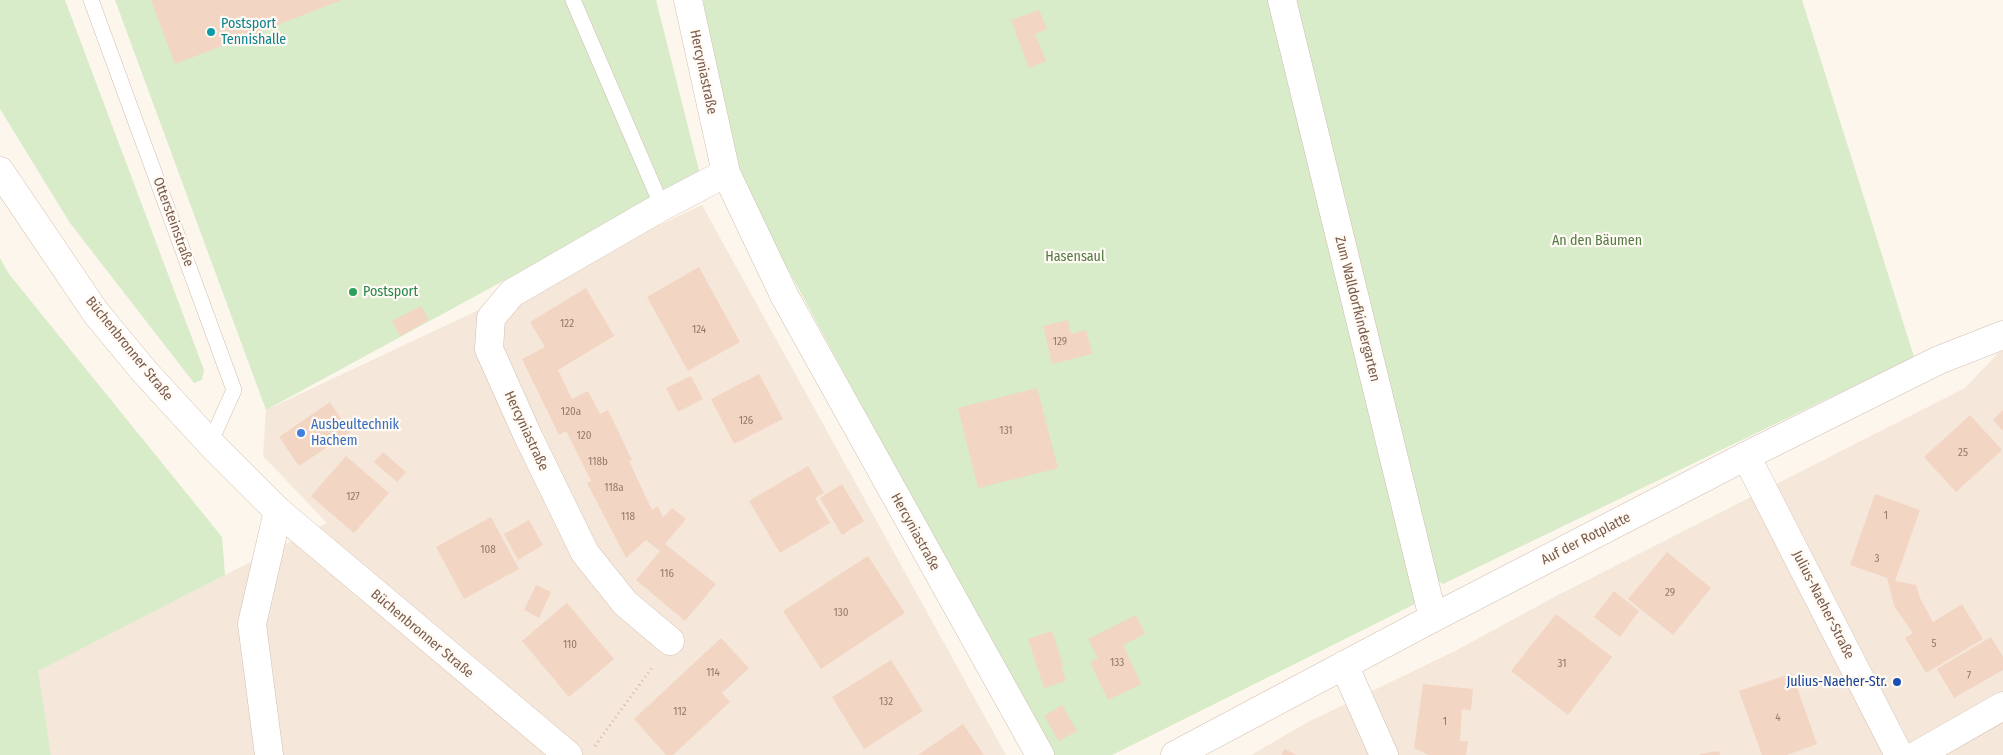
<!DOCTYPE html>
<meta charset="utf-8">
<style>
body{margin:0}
canvas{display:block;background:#fdf6ec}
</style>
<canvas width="2003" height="755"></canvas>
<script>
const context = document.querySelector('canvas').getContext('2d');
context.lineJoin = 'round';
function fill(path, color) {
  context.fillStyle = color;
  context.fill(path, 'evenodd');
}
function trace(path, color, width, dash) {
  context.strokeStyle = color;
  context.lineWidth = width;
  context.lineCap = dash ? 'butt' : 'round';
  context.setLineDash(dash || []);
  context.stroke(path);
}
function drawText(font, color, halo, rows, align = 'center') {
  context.font = font + ' "Fira Sans Condensed",sans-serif';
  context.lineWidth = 4.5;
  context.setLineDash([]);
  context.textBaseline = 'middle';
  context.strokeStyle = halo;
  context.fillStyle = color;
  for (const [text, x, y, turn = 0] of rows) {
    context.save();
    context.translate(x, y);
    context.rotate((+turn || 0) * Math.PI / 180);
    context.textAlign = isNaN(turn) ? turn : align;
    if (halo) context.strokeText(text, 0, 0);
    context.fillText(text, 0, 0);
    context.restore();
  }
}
const residential = new Path2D(`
 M 702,205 L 1006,755 L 51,755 L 37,671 L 327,523 L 263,456 L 266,410 Z
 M 2003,348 L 2003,755 L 1251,755 L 1308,722 L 1455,651 L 1560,594 L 1965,388 Z`);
const green = new Path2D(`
 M 0,0 L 65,0 L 204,370 L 202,380 L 194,383 L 70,223 L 0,109 Z
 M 115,0 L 656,0 L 700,174 L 266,410 Z
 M 703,0 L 1277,0 L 1421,601 L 1112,755 L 1054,755 L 1011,683 L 734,169 Z
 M 1288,0 L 1802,0 L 1914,357 L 1443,584 L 1430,577 Z
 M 0,258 L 9,274 L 222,537 L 225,575 L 38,671 L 51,755 L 0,755 Z`);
const building = new Path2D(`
 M 151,0 L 342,0 L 175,64 Z
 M 1039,10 L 1047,29 L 1035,34 L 1046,61 L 1029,68 L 1011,20 Z
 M 699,267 L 740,342 L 688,371 L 647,297 Z
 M 586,288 L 614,336 L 558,370 L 572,399 L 588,391 L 600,414 L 608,410 L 632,460 L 629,461 L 652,510 L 658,506 L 663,518 L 672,508 L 686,519 L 665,544 L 716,584 L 685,621 L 636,580 L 660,551 L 646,540 L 626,558 L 587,483 L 591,481 L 566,431 L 559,435 L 522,359 L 545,347 L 530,322 Z
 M 421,306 L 429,320 L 400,336 L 392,321 Z
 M 1068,320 L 1071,334 L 1086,330 L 1092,354 L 1052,364 L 1043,326 Z
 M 759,374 L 783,419 L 734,444 L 711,399 Z
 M 691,376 L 703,399 L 678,412 L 666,388 Z
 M 1037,388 L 1058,468 L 978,488 L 958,408 Z
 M 330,402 L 350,432 L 299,466 L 279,437 Z
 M 2003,410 L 2003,431 L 1993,420 Z
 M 1970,415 L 2002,450 L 1956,492 L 1924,457 Z
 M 383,452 L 406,472 L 397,482 L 374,462 Z
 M 346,456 L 389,493 L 354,533 L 311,496 Z
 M 808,466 L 824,493 L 815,498 L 830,523 L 780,553 L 749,501 Z
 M 842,484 L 864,521 L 842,535 L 820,498 Z
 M 1875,494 L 1920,510 L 1895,581 L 1916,585 L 1920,598 L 1933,622 L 1962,604 L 1983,639 L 1926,673 L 1905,638 L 1913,633 L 1894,606 L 1887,578 L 1850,565 Z
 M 491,517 L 519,569 L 464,599 L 436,547 Z
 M 529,520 L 543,545 L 518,560 L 504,534 Z
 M 1667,552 L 1711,588 L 1673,635 L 1628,599 Z
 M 868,556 L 905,613 L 821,669 L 783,611 Z
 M 536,585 L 551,592 L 539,618 L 524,610 Z
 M 1614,591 L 1639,611 L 1620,637 L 1594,617 Z
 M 567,603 L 614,659 L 569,697 L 522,641 Z
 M 1556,614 L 1612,657 L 1568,715 L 1511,671 Z
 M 1136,615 L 1145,634 L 1123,645 L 1141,684 L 1108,700 L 1090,662 L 1098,658 L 1088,639 Z
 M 1052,631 L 1063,665 L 1061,666 L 1066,681 L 1044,688 L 1028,639 Z
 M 1991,637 L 2003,657 L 2003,670 L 1954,698 L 1937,669 Z
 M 721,638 L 749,668 L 722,693 L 730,702 L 673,755 L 666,755 L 634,719 Z
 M 891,660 L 923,711 L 864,749 L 832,697 Z
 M 1792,673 L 1817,744 L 1787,755 L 1762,755 L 1739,691 Z
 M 1423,684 L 1473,689 L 1471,710 L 1462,709 L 1460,741 L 1468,741 L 1466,755 L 1428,755 L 1414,748 Z
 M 1062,705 L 1077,731 L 1059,741 L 1044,716 Z
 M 963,724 L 984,755 L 918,755 Z
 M 1285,749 L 1296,755 L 1281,755 Z
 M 1719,751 L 1720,755 L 1700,755 L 1699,754 Z`);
const path = new Path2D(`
 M 595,746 L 653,666`);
const service = new Path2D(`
 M 91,0 L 234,390 L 210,443
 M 573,0 L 658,197 L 661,207`);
const minor = new Path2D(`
 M 688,0 L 726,173 L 785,297 L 1040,755
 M 1282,0 L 1433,618
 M 1746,456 L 1899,755
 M 670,641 L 625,603 L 585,553 L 527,434 L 489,349 L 491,318 L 512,293 L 661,207 L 726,173
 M 1344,665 L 1384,755
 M 269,755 L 252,624 L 278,511
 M 1917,755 L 2003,706`);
const tertiary = new Path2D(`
 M 1175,755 L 1433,618 L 1746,456 L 1939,360 L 2003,335`);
const secondary = new Path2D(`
 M 0,171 L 96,313 L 144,371 L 210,443 L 278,511 L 568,755`);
const markers = [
 [211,32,5,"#0f9aa8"],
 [353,292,5,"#2e9e5b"],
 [301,433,5,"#3f7fe0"],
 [1897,682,5,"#1a4fb4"]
];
const numberNames = [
 ["122",567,324],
 ["124",699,330],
 ["129",1060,342],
 ["120a",571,412],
 ["126",746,421],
 ["131",1006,431],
 ["120",584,436],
 ["25",1963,453],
 ["118b",598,462],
 ["118a",614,488],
 ["127",353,497],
 ["1",1886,516],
 ["118",628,517],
 ["108",488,550],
 ["3",1877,559],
 ["116",667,574],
 ["29",1670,593],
 ["130",841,613],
 ["5",1934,644],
 ["110",570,645],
 ["133",1117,663],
 ["31",1562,664],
 ["114",713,673],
 ["7",1969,676],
 ["132",886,702],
 ["112",680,712],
 ["4",1778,718],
 ["1",1445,722]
];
const cultureNames = [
 ["Postsport",221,24],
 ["Tennishalle",221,40]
];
const streetNames = [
 ["Hercyniastraße",703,72,78],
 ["Ottersteinstraße",173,222,70],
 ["Zum Walldorfkindergarten",1357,309,76],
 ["Büchenbronner Straße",129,349,51],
 ["Hercyniastraße",526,431,65],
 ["Hercyniastraße",915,532,61],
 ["Auf der Rotplatte",1586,539,-27],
 ["Julius-Naeher-Straße",1823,605,63],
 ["Büchenbronner Straße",422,634,40]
];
const parkNames = [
 ["An den Bäumen",1597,241],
 ["Hasensaul",1075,257]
];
const leisureNames = [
 ["Postsport",363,292]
];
const shopNames = [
 ["Ausbeultechnik",311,425],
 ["Hachem",311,441]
];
const transitNames = [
 ["Julius-Naeher-Str.",1887,682]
];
fill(residential, '#f5e8da');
fill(green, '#d8ecc9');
fill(building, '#f3d5c3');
trace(service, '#d1beb0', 16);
trace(minor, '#d1beb0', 29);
trace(tertiary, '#d1beb0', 29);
trace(secondary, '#d6c0b0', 29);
trace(path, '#d9b8a5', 3, [1, 4]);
trace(service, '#fff', 15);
trace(minor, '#fff', 28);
trace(tertiary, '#fff', 28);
trace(secondary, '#fff', 28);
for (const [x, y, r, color] of markers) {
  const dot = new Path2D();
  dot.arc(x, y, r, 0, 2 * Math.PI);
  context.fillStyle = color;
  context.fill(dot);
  trace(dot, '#fffaf3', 2);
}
drawText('11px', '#987a6a', null, numberNames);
drawText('14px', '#0d838f', '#fffaf3', cultureNames, 'left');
drawText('14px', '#7a5c4d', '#fffaf3', streetNames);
drawText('14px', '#537a41', '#fffaf3', parkNames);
drawText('14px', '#27864d', '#fffaf3', leisureNames, 'left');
drawText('14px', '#366cbe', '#fffaf3', shopNames, 'left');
drawText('14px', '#164399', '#fffaf3', transitNames, 'right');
</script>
